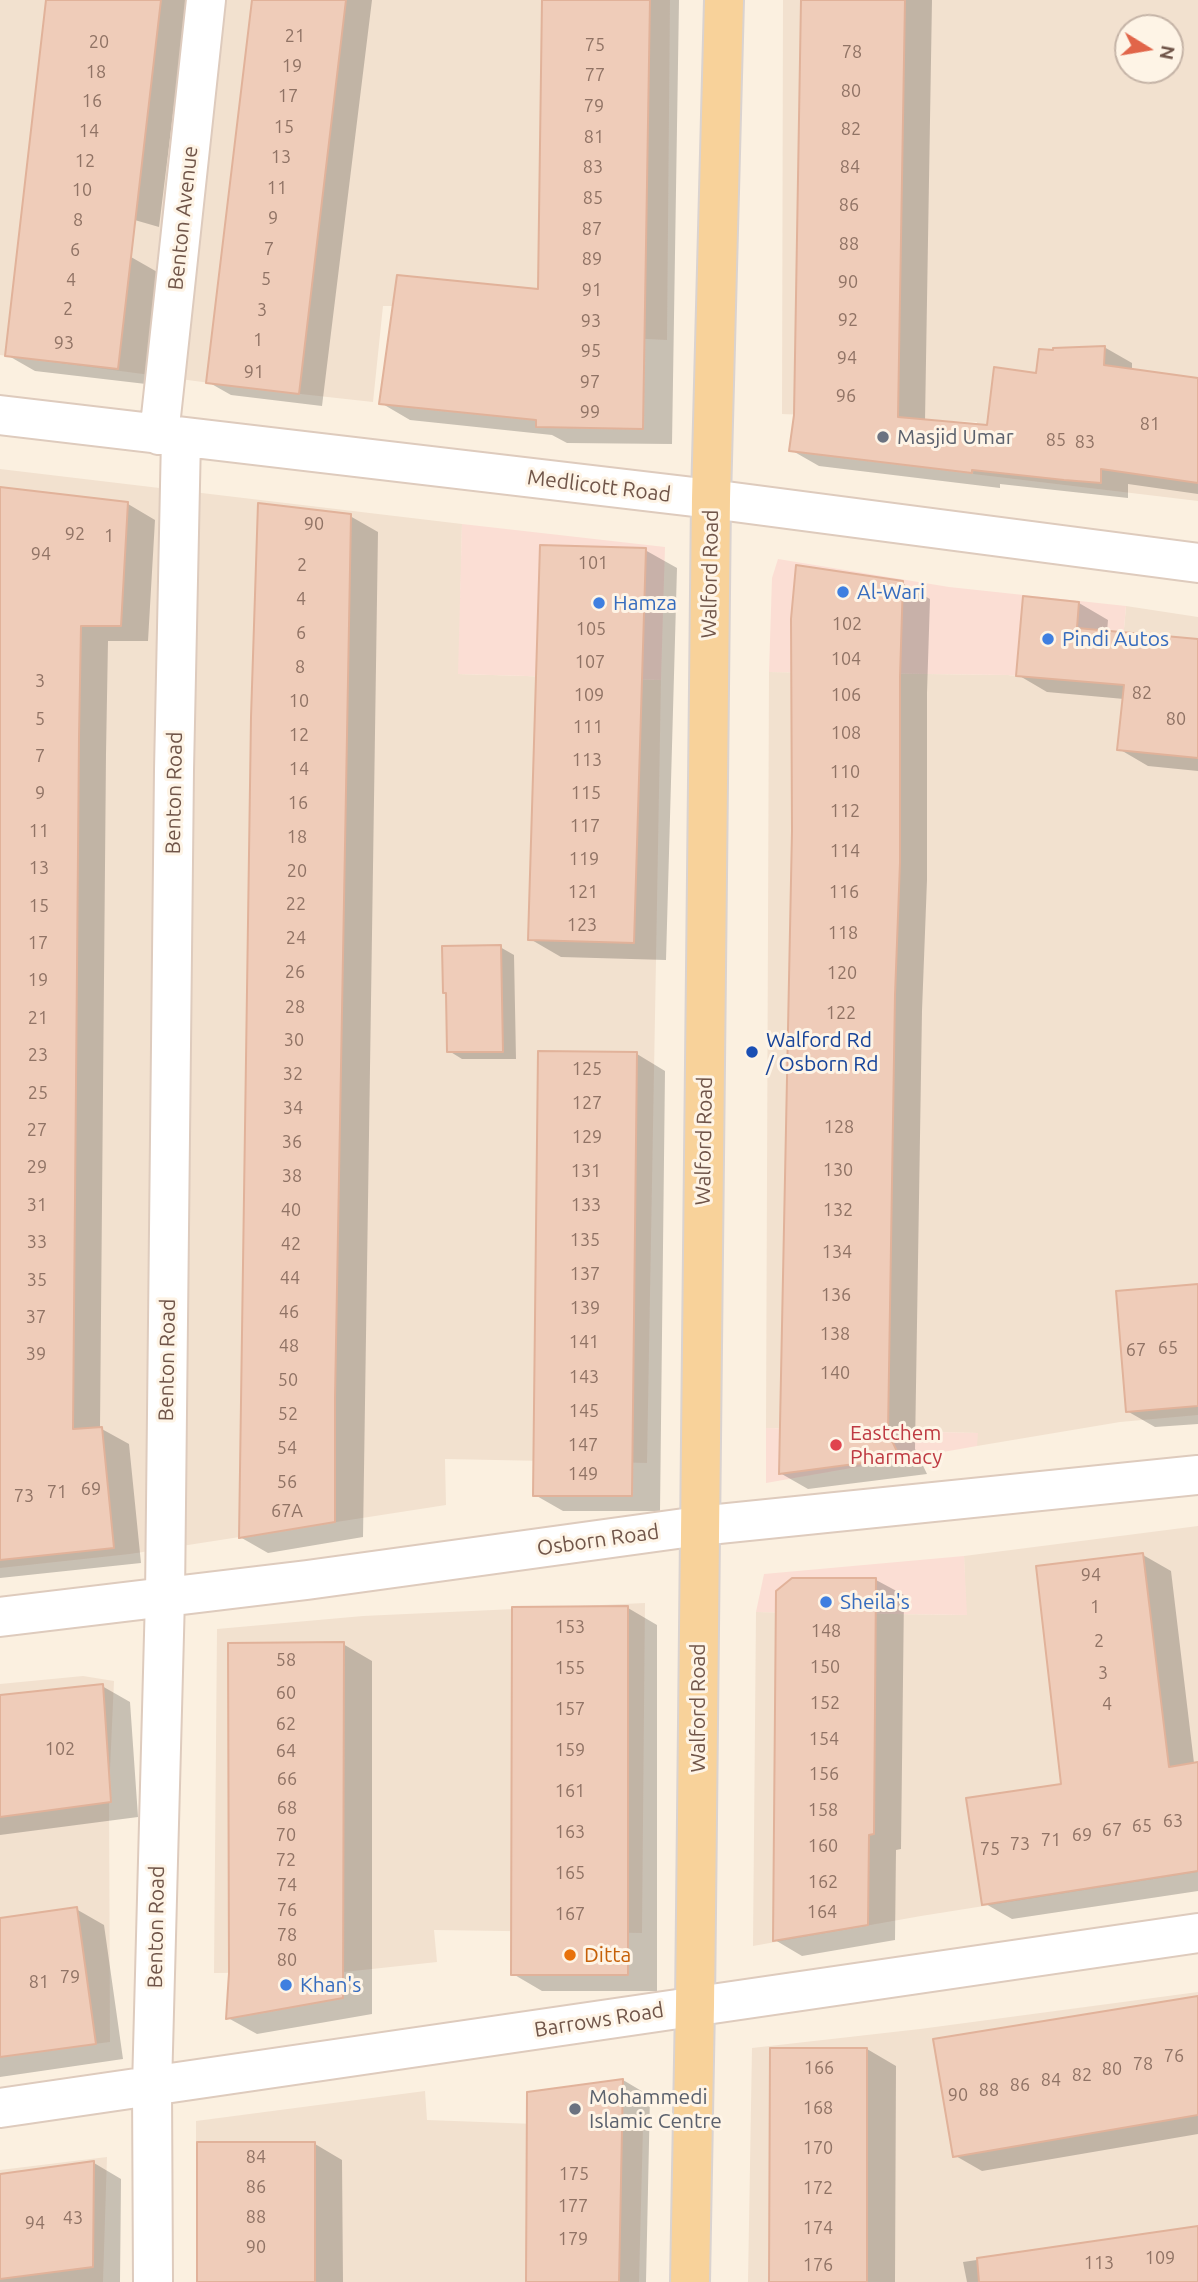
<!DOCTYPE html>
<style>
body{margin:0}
#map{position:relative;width:1198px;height:2282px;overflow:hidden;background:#fbf0e0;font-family:Ubuntu,sans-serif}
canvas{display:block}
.north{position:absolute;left:1114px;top:14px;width:70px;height:70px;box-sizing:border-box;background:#fef4e6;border:2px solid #c5b4a7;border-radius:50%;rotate:101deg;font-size:19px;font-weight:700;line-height:28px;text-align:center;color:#705549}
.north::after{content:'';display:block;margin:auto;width:24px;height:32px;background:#e16549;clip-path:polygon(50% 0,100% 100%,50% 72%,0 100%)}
</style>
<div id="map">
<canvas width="1198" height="2282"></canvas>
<div class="north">N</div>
</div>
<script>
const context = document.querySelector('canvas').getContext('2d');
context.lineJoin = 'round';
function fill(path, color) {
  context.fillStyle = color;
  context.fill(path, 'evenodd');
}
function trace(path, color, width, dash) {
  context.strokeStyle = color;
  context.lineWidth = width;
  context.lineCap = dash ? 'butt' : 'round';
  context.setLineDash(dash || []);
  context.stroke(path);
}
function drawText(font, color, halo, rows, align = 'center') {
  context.font = font + ' Ubuntu,sans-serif';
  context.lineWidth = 6;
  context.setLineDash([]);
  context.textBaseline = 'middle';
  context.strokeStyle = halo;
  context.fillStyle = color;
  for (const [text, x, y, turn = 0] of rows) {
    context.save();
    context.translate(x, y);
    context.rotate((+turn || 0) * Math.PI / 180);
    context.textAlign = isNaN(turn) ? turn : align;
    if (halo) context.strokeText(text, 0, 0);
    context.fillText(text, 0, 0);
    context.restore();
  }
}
const residential = new Path2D(`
 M 0,0 L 670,0 L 667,340 L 504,332 L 397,276 L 392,306 L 383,306 L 373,402 L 255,389 L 0,355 Z
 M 783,0 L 1198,0 L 1198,501 L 973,474 L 977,422 L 782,414 ZM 1128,28 L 1170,28 L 1170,70 L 1128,70 Z
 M 0,469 L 462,524 L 459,674 L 661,680 L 647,1463 L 445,1459 L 446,1505 L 130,1554 L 0,1568 Z
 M 1126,606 L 1198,617 L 1198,1415 L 1120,1422 L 977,1446 L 977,1433 L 766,1428 L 769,672 L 1008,675 L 1119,685 Z
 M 1198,1526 L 1198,1872 L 921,1916 L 753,1946 L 756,1612 L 966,1615 L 964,1556 Z
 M 645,1603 L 642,1933 L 434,1930 L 437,1962 L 344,1972 L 214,1973 L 217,1629 L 363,1616 Z
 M 83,1676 L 114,1681 L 109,1792 L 110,2042 L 0,2056 L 0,1684 Z
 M 1198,1992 L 1198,2282 L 748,2282 L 752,2048 L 920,2029 Z
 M 425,2091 L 427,2120 L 643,2128 L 639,2282 L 196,2282 L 196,2121 Z
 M 107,2157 L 103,2282 L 0,2282 L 0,2170 Z`);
const commercial = new Path2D(`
 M 462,524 L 665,547 L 661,680 L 458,674 Z
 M 778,559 L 949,587 L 1126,606 L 1119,685 L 1008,675 L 769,672 L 772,578 Z
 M 766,1428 L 978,1433 L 977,1446 L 766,1483 Z
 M 964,1556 L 967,1615 L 756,1612 L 764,1574 Z`);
const shadow = new Path2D(`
 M 49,0 L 187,0 L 159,227 L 51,196 Z
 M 254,0 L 372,0 L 322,406 L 231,395 L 208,382 Z
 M 543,0 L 679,0 L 672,444 L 567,443 L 552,435 L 410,420 L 381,403 L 540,291 Z
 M 803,0 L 932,0 L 925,421 L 989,427 L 1038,375 L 1104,347 L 1132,363 L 1132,371 L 1198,380 L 1198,494 L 1128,484 L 1128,498 L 1000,484 L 1000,488 L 819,466 L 791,450 L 796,415 Z
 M 131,257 L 159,273 L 146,384 L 35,371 L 7,355 Z
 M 0,488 L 128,504 L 155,520 L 148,641 L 108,641 L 106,754 L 100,1428 L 129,1444 L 141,1563 L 0,1578 Z
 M 350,516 L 378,532 L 363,1537 L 268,1553 L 240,1537 Z
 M 645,550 L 677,568 L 666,960 L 561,957 L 530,939 Z
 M 902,583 L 930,599 L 927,693 L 927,880 L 922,1011 L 915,1449 L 927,1474 L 808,1489 L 780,1473 Z
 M 1079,603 L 1108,620 L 1107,632 L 1198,641 L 1198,771 L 1148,766 L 1119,749 L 1124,699 L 1047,692 L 1018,675 Z
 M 500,947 L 514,955 L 516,1059 L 462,1059 L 449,1051 Z
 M 637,1054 L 665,1071 L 660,1511 L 563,1511 L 535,1495 Z
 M 1198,1286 L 1198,1424 L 1155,1427 L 1127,1411 Z
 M 1143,1555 L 1171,1571 L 1194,1763 L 1198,1763 L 1198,1891 L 1012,1919 L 984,1903 L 1063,1785 Z
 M 876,1580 L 904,1595 L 901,1849 L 896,1850 L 895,1940 L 802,1956 L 775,1940 Z
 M 628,1608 L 657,1625 L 657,1991 L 542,1991 L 513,1974 Z
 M 343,1644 L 372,1661 L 372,2014 L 257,2034 L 228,2018 L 231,1973 Z
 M 102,1686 L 130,1702 L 138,1817 L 0,1835 L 0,1697 Z
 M 76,1909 L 104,1925 L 123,2059 L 0,2077 L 0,1920 Z
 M 1198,1998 L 1198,2134 L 982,2171 L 954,2155 Z
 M 772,2049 L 867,2049 L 896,2066 L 895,2282 L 771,2282 Z
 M 623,2080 L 650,2096 L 646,2282 L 528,2282 Z
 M 315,2144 L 342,2160 L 343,2282 L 198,2282 Z
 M 94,2163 L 121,2179 L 120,2282 L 0,2282 L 0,2175 Z
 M 1198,2228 L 1198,2282 L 967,2282 L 963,2262 Z`);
const building = new Path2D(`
 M 46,0 L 161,0 L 118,369 L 5,356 Z
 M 252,0 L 346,0 L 299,394 L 206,383 Z
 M 542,0 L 650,0 L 643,429 L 536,427 L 536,420 L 379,404 L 397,275 L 538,289 Z
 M 801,0 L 905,0 L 898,417 L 987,425 L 994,367 L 1036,373 L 1039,349 L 1053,350 L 1053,348 L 1105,346 L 1104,365 L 1198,378 L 1198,483 L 1101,469 L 1101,483 L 1064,480 L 972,470 L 972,473 L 789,451 L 794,415 Z
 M 0,487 L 128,502 L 121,626 L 81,626 L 79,737 L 73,1429 L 102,1427 L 114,1548 L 0,1560 Z
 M 258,503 L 351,514 L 335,1398 L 335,1522 L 239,1538 L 251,717 Z
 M 540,545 L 646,548 L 634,943 L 528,940 Z
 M 796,565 L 903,581 L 900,677 L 900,863 L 895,995 L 888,1432 L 900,1458 L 779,1474 L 792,831 L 791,619 Z
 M 1023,596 L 1079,602 L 1077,628 L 1198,639 L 1198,758 L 1117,750 L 1124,685 L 1016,676 Z
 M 501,945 L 503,1052 L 447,1052 L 446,993 L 443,993 L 442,946 Z
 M 538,1051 L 637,1052 L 632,1496 L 533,1496 Z
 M 1198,1284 L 1198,1406 L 1126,1412 L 1116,1291 Z
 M 1143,1553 L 1169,1767 L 1198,1762 L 1198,1871 L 982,1905 L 966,1798 L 1061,1784 L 1036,1566 Z
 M 792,1578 L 876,1578 L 874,1834 L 869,1835 L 868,1925 L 773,1941 L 776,1591 Z
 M 628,1606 L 628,1975 L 511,1975 L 512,1607 Z
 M 344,1642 L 343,1998 L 226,2019 L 229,1973 L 228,1643 Z
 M 103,1684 L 111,1802 L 0,1817 L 0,1695 Z
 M 77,1907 L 96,2044 L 0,2057 L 0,1918 Z
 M 1198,1996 L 1198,2115 L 953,2157 L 933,2039 Z
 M 770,2048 L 867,2048 L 867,2282 L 769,2282 Z
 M 623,2079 L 619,2282 L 526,2282 L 527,2092 Z
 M 197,2142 L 315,2142 L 315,2282 L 197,2282 Z
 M 94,2161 L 93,2267 L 0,2279 L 0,2174 Z
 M 1198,2226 L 1198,2282 L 979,2282 L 977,2258 Z`);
const minor = new Path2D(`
 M 0,415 L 711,499 L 1198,563
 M 159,435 L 206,0
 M 0,1617 L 307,1580 L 699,1526 L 1198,1475
 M 0,2108 L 1198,1933
 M 153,2282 L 152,2087 L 165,1597 L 174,770 L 181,438`);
const major = new Path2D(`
 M 690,2282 L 695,2005 L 711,499 L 724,0`);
const markers = [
 [883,437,7,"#6b7280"],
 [843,592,7,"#3f7fe0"],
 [599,603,7,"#3f7fe0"],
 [1048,639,7,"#3f7fe0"],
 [752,1052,7,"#1a4fb4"],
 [836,1445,7,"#e0444e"],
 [826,1602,7,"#3f7fe0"],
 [570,1955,7,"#e8710a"],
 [286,1985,7,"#3f7fe0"],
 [575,2109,7,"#6b7280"]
];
const numberNames = [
 ["21",295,36],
 ["20",99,42],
 ["75",595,45],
 ["78",852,52],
 ["19",292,66],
 ["18",96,72],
 ["77",595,75],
 ["80",851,91],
 ["17",288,96],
 ["16",92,101],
 ["79",594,106],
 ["15",284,127],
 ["82",851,129],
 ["14",89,131],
 ["81",594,137],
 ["13",281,157],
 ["12",85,161],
 ["83",593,167],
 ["84",850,167],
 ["11",277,188],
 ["10",82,190],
 ["85",593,198],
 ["86",849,205],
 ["9",273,218],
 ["8",78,220],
 ["87",592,229],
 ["88",849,244],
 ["7",269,249],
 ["6",75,250],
 ["89",592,259],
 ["5",266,279],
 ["4",71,280],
 ["90",848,282],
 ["91",592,290],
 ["2",68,309],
 ["3",262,310],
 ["92",848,320],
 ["93",591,321],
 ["1",258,340],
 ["93",64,343],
 ["95",591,351],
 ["94",847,358],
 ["91",254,372],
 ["97",590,382],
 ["96",846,396],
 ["99",590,412],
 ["81",1150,424],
 ["85",1056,440],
 ["83",1085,442],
 ["90",314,524],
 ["92",75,534],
 ["1",109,536],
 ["94",41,554],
 ["101",593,563],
 ["2",302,565],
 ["4",301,599],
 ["102",847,624],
 ["105",591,629],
 ["6",301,633],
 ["104",846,659],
 ["107",590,662],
 ["8",300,667],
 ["3",40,681],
 ["82",1142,693],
 ["109",589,695],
 ["106",846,695],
 ["10",299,701],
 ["5",40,719],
 ["80",1176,719],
 ["111",588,727],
 ["108",846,733],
 ["12",299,735],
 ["7",40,756],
 ["113",587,760],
 ["14",299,769],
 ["110",845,772],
 ["9",40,793],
 ["115",586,793],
 ["16",298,803],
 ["112",845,811],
 ["117",585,826],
 ["11",39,831],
 ["18",297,837],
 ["114",845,851],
 ["119",584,859],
 ["13",39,868],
 ["20",297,871],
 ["121",583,892],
 ["116",844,892],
 ["22",296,904],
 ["15",39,906],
 ["123",582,925],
 ["118",843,933],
 ["24",296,938],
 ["17",38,943],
 ["26",295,972],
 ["120",842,973],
 ["19",38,980],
 ["28",295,1007],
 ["122",841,1013],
 ["21",38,1018],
 ["30",294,1040],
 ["23",38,1055],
 ["125",587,1069],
 ["32",293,1074],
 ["25",38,1093],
 ["127",587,1103],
 ["34",293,1108],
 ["128",839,1127],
 ["27",37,1130],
 ["129",587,1137],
 ["36",292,1142],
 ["29",37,1167],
 ["130",838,1170],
 ["131",586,1171],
 ["38",292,1176],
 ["31",37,1205],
 ["133",586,1205],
 ["40",291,1210],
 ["132",838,1210],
 ["135",585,1240],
 ["33",37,1242],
 ["42",291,1244],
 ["134",837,1252],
 ["137",585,1274],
 ["44",290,1278],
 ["35",37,1280],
 ["136",836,1295],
 ["139",585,1308],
 ["46",289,1312],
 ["37",36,1317],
 ["138",835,1334],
 ["141",584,1342],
 ["48",289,1346],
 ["65",1168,1348],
 ["67",1136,1350],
 ["39",36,1354],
 ["140",835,1373],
 ["143",584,1377],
 ["50",288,1380],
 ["145",584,1411],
 ["52",288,1414],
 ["147",583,1445],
 ["54",287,1448],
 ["149",583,1474],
 ["56",287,1482],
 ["69",91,1489],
 ["71",57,1492],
 ["73",24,1496],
 ["67A",287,1511],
 ["94",1091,1575],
 ["1",1095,1607],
 ["153",570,1627],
 ["148",826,1631],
 ["2",1099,1641],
 ["58",286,1660],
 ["150",825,1667],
 ["155",570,1668],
 ["3",1103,1673],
 ["60",286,1693],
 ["152",825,1703],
 ["4",1107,1704],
 ["157",570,1709],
 ["62",286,1724],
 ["154",824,1739],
 ["102",60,1749],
 ["159",570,1750],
 ["64",286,1751],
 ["156",824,1774],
 ["66",287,1779],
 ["161",570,1791],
 ["68",287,1808],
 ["158",823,1810],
 ["63",1173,1821],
 ["65",1142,1826],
 ["67",1112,1830],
 ["163",570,1832],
 ["70",286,1835],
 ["69",1082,1835],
 ["71",1051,1840],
 ["73",1020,1844],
 ["160",823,1846],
 ["75",990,1849],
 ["72",286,1860],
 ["165",570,1873],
 ["162",823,1882],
 ["74",287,1885],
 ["76",287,1910],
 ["164",822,1912],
 ["167",570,1914],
 ["78",287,1935],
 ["80",287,1960],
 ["79",70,1977],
 ["81",39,1982],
 ["76",1174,2056],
 ["78",1143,2064],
 ["166",819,2068],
 ["80",1112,2069],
 ["82",1082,2075],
 ["84",1051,2080],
 ["86",1020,2085],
 ["88",989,2090],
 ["90",958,2095],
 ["168",818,2108],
 ["170",818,2148],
 ["84",256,2157],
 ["175",574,2174],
 ["86",256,2187],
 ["172",818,2188],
 ["177",573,2206],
 ["88",256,2217],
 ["43",73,2218],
 ["94",35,2223],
 ["174",818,2228],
 ["179",573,2239],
 ["90",256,2247],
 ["109",1160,2258],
 ["113",1099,2263],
 ["176",818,2265]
];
const streetNames = [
 ["Benton Avenue",183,218,-84],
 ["Medlicott Road",599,486,7],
 ["Walford Road",710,574,-89],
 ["Benton Road",174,793,-89],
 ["Walford Road",704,1141,-89],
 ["Benton Road",167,1360,-89],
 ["Osborn Road",598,1540,-8],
 ["Walford Road",698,1708,-90],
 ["Benton Road",156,1927,-89],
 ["Barrows Road",599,2020,-9]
];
const worshipNames = [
 ["Masjid Umar",897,437],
 ["Mohammedi",589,2097],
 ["Islamic Centre",589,2121]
];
const shopNames = [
 ["Al-Wari",857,592],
 ["Hamza",613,603],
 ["Pindi Autos",1062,639],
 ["Sheila's",840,1602],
 ["Khan's",300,1985]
];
const transitNames = [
 ["Walford Rd",766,1040],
 ["/ Osborn Rd",766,1064]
];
const healthNames = [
 ["Eastchem",850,1433],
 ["Pharmacy",850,1457]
];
const foodNames = [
 ["Ditta",584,1955]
];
fill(residential, '#f2e1cf');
fill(commercial, '#fbded4');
fill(shadow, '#0003');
fill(building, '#efccb9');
trace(building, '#e1b29a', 2);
trace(minor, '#decbbd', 42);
trace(major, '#dad3d0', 42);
trace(minor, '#fff', 38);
trace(major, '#f8d29a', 38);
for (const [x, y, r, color] of markers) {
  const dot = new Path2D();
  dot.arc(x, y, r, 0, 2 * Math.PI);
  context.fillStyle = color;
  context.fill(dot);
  trace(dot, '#fef4e6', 2.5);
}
drawText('18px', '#907365', null, numberNames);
drawText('21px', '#705549', '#fef4e6', streetNames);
drawText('21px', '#5b616d', '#fef4e6', worshipNames, 'left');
drawText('21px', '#366cbe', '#fef4e6', shopNames, 'left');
drawText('21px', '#164399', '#fef4e6', transitNames, 'left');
drawText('21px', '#be3a42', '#fef4e6', healthNames, 'left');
drawText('21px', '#c56008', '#fef4e6', foodNames, 'left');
</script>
